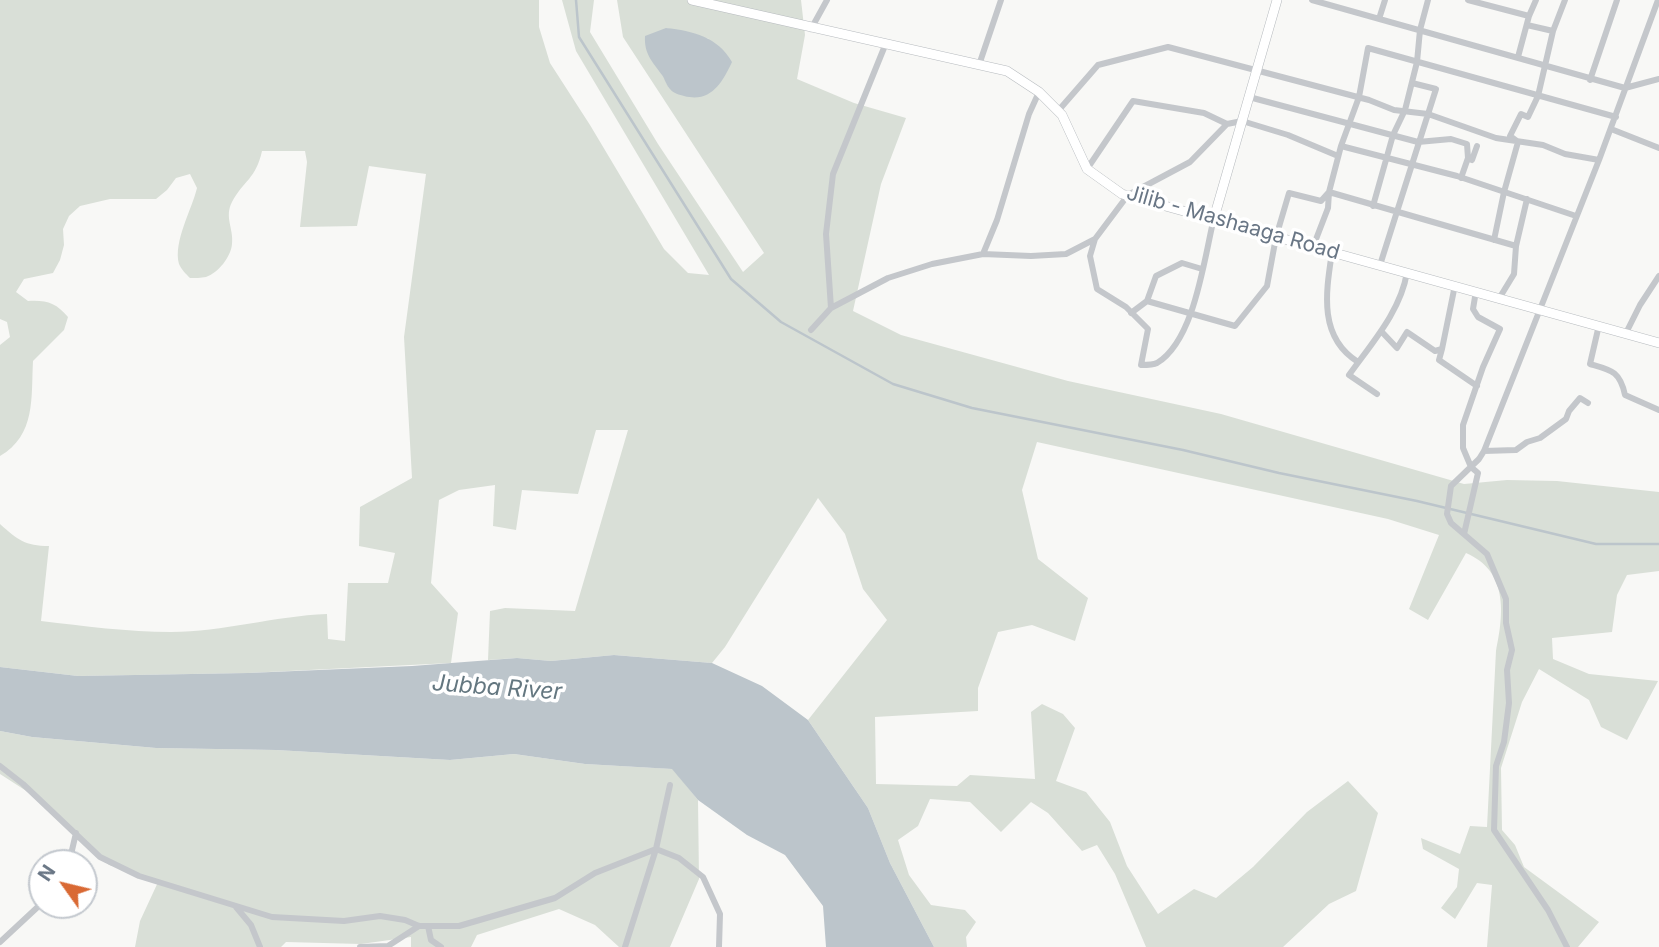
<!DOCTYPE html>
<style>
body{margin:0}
#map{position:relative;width:1659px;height:947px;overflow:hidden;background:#f8f8f6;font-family:Inter,sans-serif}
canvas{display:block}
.north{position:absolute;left:28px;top:849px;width:70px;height:70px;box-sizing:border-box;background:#fff;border:2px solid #c3c8ce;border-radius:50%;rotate:304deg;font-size:19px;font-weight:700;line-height:28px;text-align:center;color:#697685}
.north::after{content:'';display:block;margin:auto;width:24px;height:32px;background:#d96934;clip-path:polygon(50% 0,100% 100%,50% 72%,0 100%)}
</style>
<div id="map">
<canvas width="1659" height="947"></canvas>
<div class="north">N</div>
</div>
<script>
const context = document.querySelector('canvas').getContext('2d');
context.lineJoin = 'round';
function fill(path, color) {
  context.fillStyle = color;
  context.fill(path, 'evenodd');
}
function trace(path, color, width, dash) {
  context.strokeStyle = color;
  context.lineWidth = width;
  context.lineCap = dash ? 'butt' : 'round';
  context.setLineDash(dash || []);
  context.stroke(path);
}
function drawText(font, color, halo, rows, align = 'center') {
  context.font = font + ' Inter,sans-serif';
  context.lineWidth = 7;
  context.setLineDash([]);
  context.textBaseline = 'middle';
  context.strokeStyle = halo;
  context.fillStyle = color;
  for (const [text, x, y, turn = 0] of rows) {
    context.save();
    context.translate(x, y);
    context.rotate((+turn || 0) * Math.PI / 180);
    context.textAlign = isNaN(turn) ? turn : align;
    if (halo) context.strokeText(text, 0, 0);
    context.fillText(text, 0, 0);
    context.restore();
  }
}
const green = new Path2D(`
 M 0,0 L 539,0 L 539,27 L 550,63 L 590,125 L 664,249 L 688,273 L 709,275 L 576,51 L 562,0 L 594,0 L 590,32 L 658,144 L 743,272 L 764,253 L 623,37 L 617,0 L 801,0 L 805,35 L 797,79 L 854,103 L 906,118 L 881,184 L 853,311 L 901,335 L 1068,381 L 1221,414 L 1464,484 L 1507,480 L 1557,481 L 1659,492 L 1659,571 L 1627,575 L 1617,595 L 1612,632 L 1552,638 L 1553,659 L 1589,674 L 1658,681 L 1627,740 L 1601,727 L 1589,700 L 1539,669 L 1522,702 L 1501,768 L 1502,830 L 1515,845 L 1524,867 L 1599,922 L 1578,947 L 1487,947 L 1492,885 L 1477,883 L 1455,919 L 1441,908 L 1457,887 L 1459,869 L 1423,849 L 1421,838 L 1460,854 L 1470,826 L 1487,827 L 1496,651 C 1504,613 1508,571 1466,553 L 1428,620 L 1409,609 L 1439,535 L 1388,519 L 1037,442 L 1022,490 L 1038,559 L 1088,598 L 1075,641 L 1032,625 L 998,632 L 978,688 L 978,711 L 875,717 L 876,784 L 957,786 L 970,775 L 1035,779 L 1031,712 L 1042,704 L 1063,714 L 1075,728 L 1056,781 L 1086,792 L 1110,822 L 1127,866 L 1158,914 L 1194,889 L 1216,898 L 1253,867 L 1307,812 L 1348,781 L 1378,813 L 1356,891 L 1329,904 L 1283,947 L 1146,947 L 1115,874 L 1097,845 L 1082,851 L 1048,813 L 1031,802 L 1001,832 L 970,802 L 930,799 L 918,826 L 898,840 L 909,875 L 931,905 L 965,910 L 976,922 L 966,937 L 967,947 L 934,947 L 890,863 L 868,808 L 808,720 L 887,620 L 863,589 L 845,534 L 818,498 L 725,647 L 712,663 L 614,655 L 551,661 L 517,658 L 488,660 L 490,611 L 505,608 L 575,611 L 628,430 L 596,430 L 578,494 L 522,490 L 516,530 L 493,526 L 495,485 L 459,490 L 439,500 L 431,583 L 458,613 L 451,663 L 248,673 L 78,676 L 0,667 L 0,524 C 18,540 25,546 49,546 L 41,621 C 84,626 128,632 171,632 C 223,632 274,616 327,614 L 328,639 L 345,641 L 348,583 L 388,583 L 395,553 L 359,546 L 360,507 L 412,478 L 404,337 L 426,174 L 369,166 L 357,226 L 300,227 L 307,162 L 305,151 L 262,151 C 256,179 243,181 232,202 C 224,217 234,229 232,244 C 231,257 218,273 206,277 C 201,278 195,278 190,278 C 186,274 181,269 179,264 C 173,242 192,209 197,188 L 190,174 L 176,178 L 167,190 L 156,199 L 110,199 L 80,206 L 69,216 L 63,229 L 64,245 L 60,260 L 53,273 L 24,279 L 16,292 L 28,301 C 47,300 56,303 68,317 L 64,330 L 33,361 C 31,398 36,435 0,456 L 0,345 L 10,337 L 7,322 L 0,319 ZM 666,28 L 709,39 L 669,88 L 664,77 Z
 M 0,731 L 32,737 L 156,748 L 276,750 L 450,760 L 514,754 L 585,764 L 673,769 L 698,800 L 699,879 L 670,947 L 619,947 L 595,925 L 559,909 L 477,935 L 471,947 L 411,947 L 411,937 L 361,944 L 286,942 L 281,947 L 135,947 L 140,921 L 159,880 L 109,865 L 31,794 L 0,774 Z`);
const water = new Path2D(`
 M 666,28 C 693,31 718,37 732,62 C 722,83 711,103 684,96 C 680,95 673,93 670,89 C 666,85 665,79 662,75 C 652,61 644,54 645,36 Z
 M 614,655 L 712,663 L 762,686 L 808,720 L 868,808 L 890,863 L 934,947 L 826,947 L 823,906 L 785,855 L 747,835 L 698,800 L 672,769 L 585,764 L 514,754 L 450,760 L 276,750 L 156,748 L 32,737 L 0,731 L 0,667 L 78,676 L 248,673 L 412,666 L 517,658 L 551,661 Z`);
const stream = new Path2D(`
 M 576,0 L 579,37 L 731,279 L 781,322 L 893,384 L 972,408 L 1183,450 L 1279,473 L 1417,501 L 1596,544 L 1659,544`);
const street = new Path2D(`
 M 1312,0 L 1625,88 L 1659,79
 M 1468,0 L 1529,16
 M 1379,19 L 1385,0
 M 1527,25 L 1553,31
 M 811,29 L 827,0
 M 1518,57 L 1529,16 L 1536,0
 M 979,65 L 1001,0
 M 1590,80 L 1617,0
 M 1249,97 L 1418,142 L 1451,139 L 1467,144 L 1468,158 L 1472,160 L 1477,146
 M 1058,111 L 1098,65 L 1168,47 L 1369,100 L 1394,110 L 1428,114 L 1496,138 L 1543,145 L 1565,154 L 1599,160
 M 1611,129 L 1659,148
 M 1341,146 L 1457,176 L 1576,216
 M 1087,169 L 1133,101 L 1204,113 L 1227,124
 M 1461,178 L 1468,158
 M 1373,206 L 1393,135 L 1405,110 L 1417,62 L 1420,30 L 1428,0
 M 1095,239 L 1090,256 L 1097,289 L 1126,307 L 1148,329 L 1141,365 C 1147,365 1153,365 1157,363 C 1195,340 1204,258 1214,218
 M 1494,240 L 1504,192 L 1518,142 L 1510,136 L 1521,114 L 1528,117 L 1538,96 L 1553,31 L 1565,0
 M 1313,247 L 1328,208 L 1329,192 L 1341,146 L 1359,97 L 1368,48 L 1616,117
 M 1332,252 C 1326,292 1318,337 1358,362
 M 983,254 L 997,220 L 1029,114 L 1039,92
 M 1380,265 L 1436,89 L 1412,83
 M 1500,297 L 1514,274 L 1516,246 L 1527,199
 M 1147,301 L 1156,276 L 1182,263 L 1202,269
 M 831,308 L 826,234 L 833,174 L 886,43
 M 1131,313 L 1147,301 L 1235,326 L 1267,286 L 1276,237 L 1289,193 L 1321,201 L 1329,192 L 1516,246
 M 1599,325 L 1590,364 C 1611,370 1620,371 1625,395 L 1659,410
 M 811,330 L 831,308 L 888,278 L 932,264 L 983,254 L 1031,256 L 1066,254 L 1095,239 L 1128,195 L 1190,162 L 1227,124 L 1242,121 L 1288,135 L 1338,156
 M 1381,331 L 1397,348 L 1407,332 L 1435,351 L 1442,349 L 1439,360 L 1477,386
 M 1626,333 L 1640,305 L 1659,276
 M 1442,349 L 1455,285
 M 1377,394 L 1349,375 C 1371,344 1401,311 1407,272
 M 1484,451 L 1516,450 L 1527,442 L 1540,438 L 1566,419 L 1569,411 L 1580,398 L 1588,403
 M 1464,534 L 1478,473 L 1471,467 L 1463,448 L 1463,425 L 1483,367 L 1500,329 L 1478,317 L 1473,309 L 1476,291
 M 0,766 L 23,784 L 100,857 L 139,876 L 272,917 L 344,921 L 380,916 L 405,920 L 419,926 L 459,926 L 555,898 L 595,873 L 656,849 L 679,858 L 703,877 L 720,914 L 719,947
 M 69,863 L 76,833
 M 236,907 L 251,925 L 260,947
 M 428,926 L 431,940 L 441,947
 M 0,942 L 42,903
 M 360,947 L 388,946 L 419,926
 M 625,947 L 656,849 L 670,785
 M 1567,947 L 1548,910 L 1494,830 L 1496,766 L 1504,742 L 1509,703 L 1507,670 L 1512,650 L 1506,623 L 1506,599 L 1487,554 L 1451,523 L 1447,514 L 1451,486 L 1479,459 L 1484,451 L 1599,160 L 1658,0`);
const secondary = new Path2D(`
 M 692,0 L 1007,71 L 1039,92 L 1062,115 L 1087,169 L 1122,194 L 1659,343
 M 1214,218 L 1277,0`);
const streetNames = [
 ["Jilib - Mashaaga Road",1233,223,16]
];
const waterNames = [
 ["Jubba River",497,688,4]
];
fill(green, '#d9dfd7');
fill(water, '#bcc5cb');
trace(stream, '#bcc5cb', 2.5);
trace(secondary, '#b7bbbf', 10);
trace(street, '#c4c7cb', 6);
trace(secondary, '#fff', 9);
drawText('21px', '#697685', '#fff', streetNames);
drawText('italic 23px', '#647780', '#fff', waterNames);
</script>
